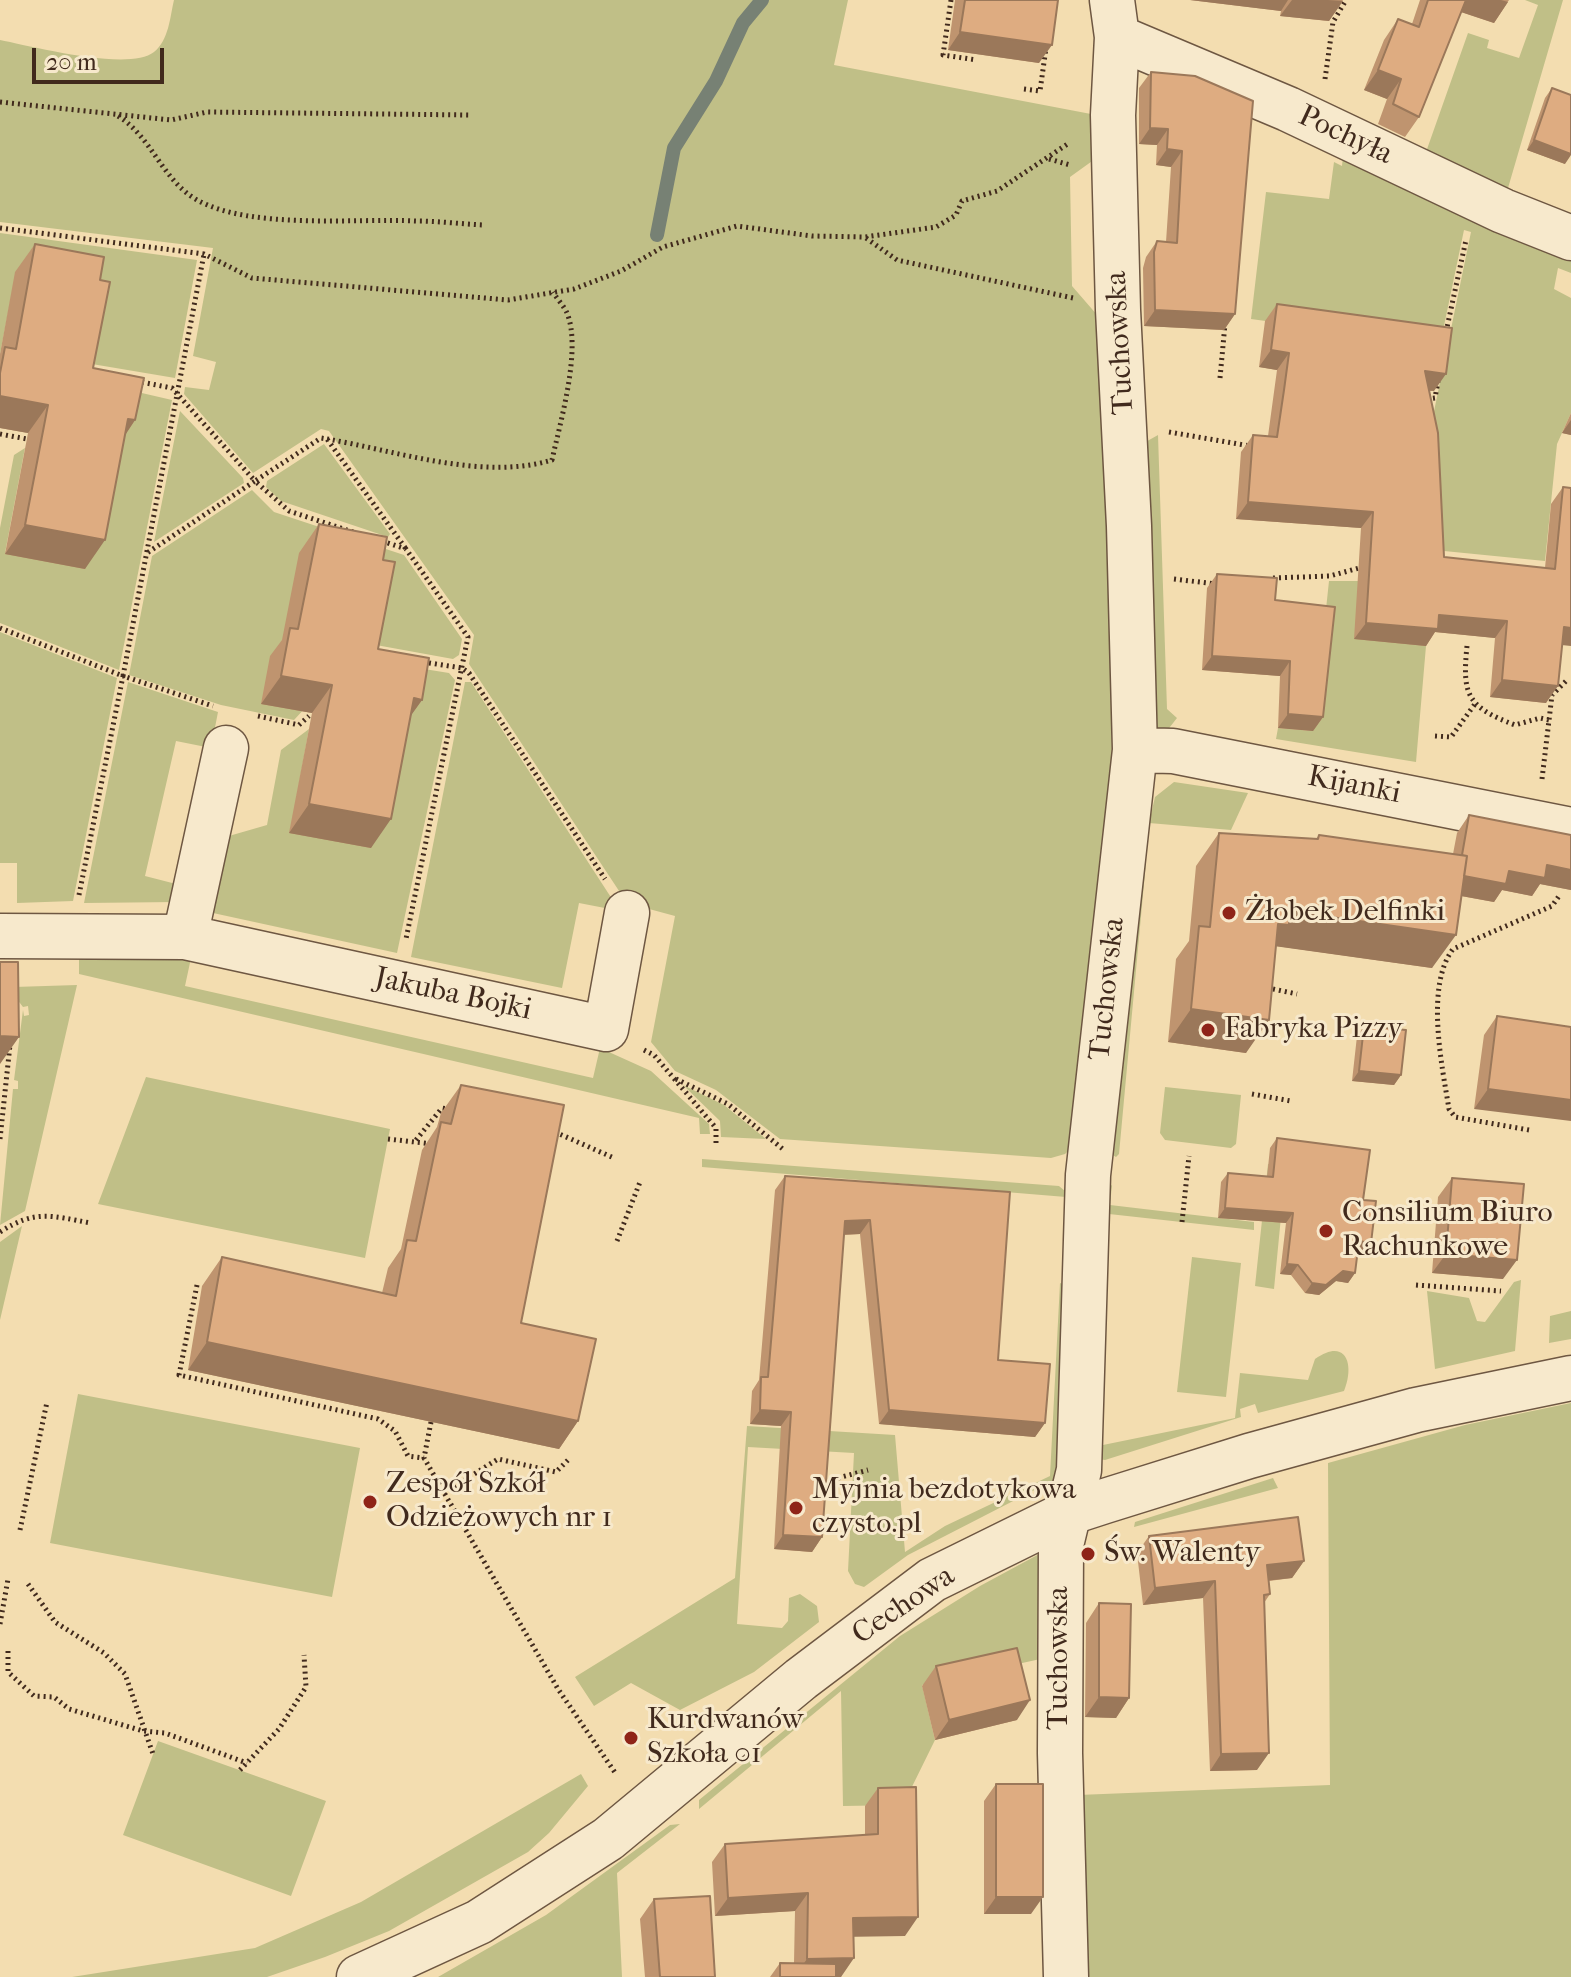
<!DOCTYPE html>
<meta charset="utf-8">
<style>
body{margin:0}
#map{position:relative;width:1571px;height:1977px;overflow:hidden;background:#f3ddb0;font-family:"IM FELL French Canon",serif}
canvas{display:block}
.scale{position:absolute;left:32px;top:48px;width:132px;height:36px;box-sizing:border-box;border:4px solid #412a1d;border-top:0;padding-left:10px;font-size:24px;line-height:28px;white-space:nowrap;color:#412a1d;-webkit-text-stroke:6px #f7e9cc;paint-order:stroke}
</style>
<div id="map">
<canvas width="1571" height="1977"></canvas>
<div class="scale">20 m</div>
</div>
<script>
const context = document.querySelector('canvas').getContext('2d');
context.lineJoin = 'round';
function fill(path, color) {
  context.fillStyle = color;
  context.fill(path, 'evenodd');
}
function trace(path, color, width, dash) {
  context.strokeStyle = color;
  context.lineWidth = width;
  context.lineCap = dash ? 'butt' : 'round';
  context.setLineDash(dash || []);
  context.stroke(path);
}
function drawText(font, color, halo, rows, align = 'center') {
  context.font = font + ' "IM FELL French Canon",serif';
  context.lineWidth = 6;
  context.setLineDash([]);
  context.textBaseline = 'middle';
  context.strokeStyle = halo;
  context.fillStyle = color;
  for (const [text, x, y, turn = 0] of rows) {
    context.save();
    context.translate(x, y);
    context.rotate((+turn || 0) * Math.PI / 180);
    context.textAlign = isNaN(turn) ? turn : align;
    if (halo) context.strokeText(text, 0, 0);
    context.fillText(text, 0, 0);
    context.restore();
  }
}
const green = new Path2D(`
 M 174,0 L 848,0 L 834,65 L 1091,114 L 1095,159 L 1070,177 L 1072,286 L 1098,316 L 1106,431 L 1112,759 L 1074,1145 L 1065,1154 L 1051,1158 L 780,1139 L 716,1090 L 675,1071 L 651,1042 L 675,916 L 627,903 L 469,664 L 474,635 L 329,431 L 321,429 L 253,473 L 184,394 L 185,387 L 209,390 L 216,362 L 193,356 L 213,248 L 0,222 L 0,40 C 31,46 129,72 154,52 C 169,40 170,17 174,0 Z
 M 1525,0 L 1563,0 L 1508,188 L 1426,152 L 1468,33 L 1489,40 L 1487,48 L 1519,58 L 1538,5 Z
 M 1343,156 L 1571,257 L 1571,273 L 1558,268 L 1554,289 L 1571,298 L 1571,413 L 1557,444 L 1545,561 L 1434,550 L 1426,450 L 1471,232 L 1464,230 L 1440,345 L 1251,319 L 1266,192 L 1329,199 L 1334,162 L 1342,166 Z
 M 0,233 L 197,260 L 175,378 L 80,362 L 16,272 L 0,354 Z
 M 77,378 L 172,400 L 119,670 L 0,623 L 0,528 L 14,455 L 25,448 L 5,553 Z
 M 180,411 L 243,478 L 244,483 L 154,542 Z
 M 1158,435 L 1167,709 L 1177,718 L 1166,732 L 1157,729 L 1153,721 L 1142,444 Z
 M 324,444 L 390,534 L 388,537 L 281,501 L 266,487 L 267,481 Z
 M 252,490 L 274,512 L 404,555 L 462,639 L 459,655 L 453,659 L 365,643 L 294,720 L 221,705 L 129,675 L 152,556 Z
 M 1329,581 L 1358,581 L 1426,646 L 1416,762 L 1276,739 L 1278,728 L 1313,731 Z
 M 0,632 L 117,678 L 73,901 L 17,903 L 17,863 L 0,863 Z
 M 362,659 L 449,673 L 455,680 L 397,953 L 213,913 L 210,908 L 222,838 L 267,825 L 281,750 L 309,729 L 290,833 Z
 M 128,682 L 218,712 L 211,748 L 176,741 L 145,876 L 180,885 L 176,902 L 84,903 Z
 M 465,682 L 471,682 L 614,902 L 610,909 L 579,903 L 562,988 L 411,957 Z
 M 1174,782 L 1248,793 L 1231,830 L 1149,823 L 1155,797 Z
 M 1143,858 L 1146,862 L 1119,1154 L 1116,1157 L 1105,1150 Z
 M 79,955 L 191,958 L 185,986 L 593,1078 L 600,1048 L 651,1071 L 709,1124 L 710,1134 L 700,1134 L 699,1118 L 79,974 Z
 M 0,977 L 14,987 L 77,985 L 25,1211 L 0,1225 L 13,1089 L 18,1089 L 18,1081 L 14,1080 L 23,1010 L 24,1016 L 29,1015 L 28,1006 L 23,1007 Z
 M 146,1077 L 390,1129 L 365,1258 L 98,1204 Z
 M 683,1085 L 724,1105 L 766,1139 L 721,1137 L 720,1121 Z
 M 1165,1087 L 1241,1095 L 1236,1144 L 1231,1148 L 1165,1140 L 1160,1133 Z
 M 702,1159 L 1059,1186 L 1072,1197 L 1068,1246 L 1063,1247 L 1066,1197 L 702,1167 Z
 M 1268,1164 L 1286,1165 L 1274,1289 L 1255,1286 Z
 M 1112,1185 L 1110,1205 L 1254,1222 L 1254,1230 L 1109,1214 L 1096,1436 L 1103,1445 L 1235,1418 L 1240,1373 L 1308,1380 L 1315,1359 C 1346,1337 1355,1364 1344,1391 L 1258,1413 L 1255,1404 L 1240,1409 L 1241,1417 L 1105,1460 L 1099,1459 L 1091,1440 L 1102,1192 Z
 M 22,1226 L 0,1320 L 0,1242 Z
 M 1192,1257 L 1241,1263 L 1226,1397 L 1177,1392 Z
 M 1521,1280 L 1515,1351 L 1435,1369 L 1427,1291 L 1469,1298 L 1477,1321 L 1485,1322 L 1514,1282 Z
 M 1060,1283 L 1065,1285 L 1059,1472 L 1056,1479 L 908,1555 L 864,1587 L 855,1584 L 848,1571 L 854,1453 L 748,1447 L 737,1624 L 782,1628 L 788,1621 L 789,1598 L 800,1594 L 817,1606 L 819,1622 L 754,1672 L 680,1710 L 631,1683 L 594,1706 L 575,1677 L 735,1578 L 747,1426 L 895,1435 L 905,1552 L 945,1526 L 1050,1476 Z
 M 1571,1311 L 1571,1339 L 1549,1343 L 1550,1316 Z
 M 78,1394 L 360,1448 L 332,1597 L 50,1543 Z
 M 1571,1403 L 1571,1977 L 1084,1977 L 1078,1795 L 1330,1785 L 1328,1463 L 1465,1425 Z
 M 1273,1478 L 1278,1488 L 1134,1527 L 1135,1522 Z
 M 1043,1552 L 1045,1658 L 922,1685 L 935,1740 L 903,1805 L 843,1806 L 841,1691 L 699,1809 L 699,1800 L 900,1636 L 980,1586 Z
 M 158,1741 L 326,1801 L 291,1896 L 123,1835 Z
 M 581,1774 L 588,1786 L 549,1833 L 528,1852 L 389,1931 L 325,1957 L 267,1977 L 72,1977 L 255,1948 L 361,1902 Z
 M 680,1824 L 617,1873 L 622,1977 L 438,1977 L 546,1915 L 670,1825 Z`);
const stream = new Path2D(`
 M 657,235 L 674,148 L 716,81 L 743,23 L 762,0`);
const path = new Path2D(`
 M 951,0 L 943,55 L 977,60
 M 1325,79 L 1333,22 L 1346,0
 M 1024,89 L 1040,91 L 1046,48
 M 0,102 L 171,120 L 207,112 L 469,115
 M 118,116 C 152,137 162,180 197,200 C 252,230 354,218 416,221 C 438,221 461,224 483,225
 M 1049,159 L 1070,165
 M 0,228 L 204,254 L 252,278 L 508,300 L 574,289 L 621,271 L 663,247 L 737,226 L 812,236 L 865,237 L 936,227 L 956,215 L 962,201 L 997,191 L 1069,143
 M 866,238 L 897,260 L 1073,298
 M 1446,332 L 1466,240
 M 1220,378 L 1225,324
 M 136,381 L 172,388 L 255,481 L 147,553
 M 1427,399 L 1435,398 L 1438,381
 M 1169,432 L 1250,446
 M 0,434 L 27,439
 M 327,439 C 397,451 483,481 552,460 C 560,423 582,349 567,313 C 564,306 557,299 553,292
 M 353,532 L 289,511 L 255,481 L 321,438 L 327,439 L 406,549
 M 382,541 L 406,549 L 468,637 L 406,939
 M 1273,578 L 1330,576 L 1359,568
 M 1174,579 L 1216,584
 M 0,628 L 123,676 L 204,254
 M 1467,646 C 1462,695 1467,707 1515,725 L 1540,718 L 1549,720
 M 423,662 L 462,668 L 469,673 L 605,879
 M 258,716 L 299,725 L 309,716
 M 1435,736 L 1451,737 L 1475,704
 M 1542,779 L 1552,695 L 1568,679
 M 79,895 L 123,676 L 213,706
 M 1273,989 L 1297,994
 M 644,1050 L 654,1055 L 716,1128 L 716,1144
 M 676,1079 L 728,1104 L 784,1150
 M 1252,1094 L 1291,1101
 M 1529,1130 L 1455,1117 L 1449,1109 C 1442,1066 1425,986 1453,949 L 1552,906 L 1559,896
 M 555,1132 L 614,1158
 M 0,1139 L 10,1045
 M 388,1139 L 433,1144
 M 416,1140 L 442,1108 L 448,1109
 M 1182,1222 L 1189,1156
 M 0,1232 C 36,1209 51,1216 91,1223
 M 617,1241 L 640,1182
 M 197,1285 L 179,1375 L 378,1419 L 395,1431 L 408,1456 L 424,1458
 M 1416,1285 L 1501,1291
 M 431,1422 L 424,1458 L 558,1689 L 616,1774
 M 838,1478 L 868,1470
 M 444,1493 L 498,1459 L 556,1472 L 569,1459
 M 20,1530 L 47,1402
 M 28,1584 L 55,1622 L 104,1653 L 125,1674 L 153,1754
 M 0,1624 L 8,1579
 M 8,1651 L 8,1672 L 34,1696 L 54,1697 L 69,1709 L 143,1731 L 165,1733 L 247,1763
 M 240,1770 L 279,1729 L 306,1687 L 304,1655`);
const minor = new Path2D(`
 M 1117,37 L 1288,109 L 1503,211 L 1571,238
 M 1135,750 L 1173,751 L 1571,830
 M 0,936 L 185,937 L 606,1029 L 627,913
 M 185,937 L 226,748
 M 1066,1977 L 1060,1753 L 1061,1545 L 1079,1470 L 1088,1175 L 1135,750 L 1129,526 L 1118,310 L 1113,115 L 1117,37 L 1112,0`);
const tertiary = new Path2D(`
 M 359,1977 L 479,1922 L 608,1839 L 801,1679 L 932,1580 L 1068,1513 L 1105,1501 L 1249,1456 L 1416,1410 L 1571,1378`);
const wall = new Path2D(`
 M 955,0 L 1058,0 L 1039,63 L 948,50 Z
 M 1190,0 L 1343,0 L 1329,21 L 1280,16 L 1281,11 Z
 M 1420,0 L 1509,0 L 1494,23 L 1461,12 L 1419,117 L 1405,137 L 1378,124 L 1387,99 L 1364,90 L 1384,40 L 1398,19 L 1412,24 Z
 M 1151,72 L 1195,76 L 1235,314 L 1224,330 L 1144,326 L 1143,268 L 1146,257 L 1157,241 L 1166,242 L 1171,167 L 1156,165 L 1157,145 L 1139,144 L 1139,88 Z
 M 1552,88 L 1565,164 L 1527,150 L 1545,98 Z
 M 35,244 L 100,280 L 93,368 L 135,420 L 125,435 L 85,569 L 5,554 L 28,433 L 0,428 L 0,354 L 15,272 Z
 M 1277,304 L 1434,391 L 1429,391 L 1444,557 L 1545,568 L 1551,504 L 1563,487 L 1562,645 L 1546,703 L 1490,697 L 1495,638 L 1435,632 L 1426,646 L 1354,639 L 1361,528 L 1236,519 L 1241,452 L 1253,435 L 1268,436 L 1277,370 L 1259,367 L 1265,321 Z
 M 1571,413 L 1571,435 L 1562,433 Z
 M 319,524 L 383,560 L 378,649 L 422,700 L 411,715 L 371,848 L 289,833 L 312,713 L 261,704 L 270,656 L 282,640 L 299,553 Z
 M 1217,574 L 1275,600 L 1323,717 L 1313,731 L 1278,728 L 1280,676 L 1202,670 L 1207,588 Z
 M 1469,815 L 1571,835 L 1571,890 L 1540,884 L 1532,896 L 1502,890 L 1494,902 L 1461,896 L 1432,968 L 1276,946 L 1246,1053 L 1168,1042 L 1176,959 L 1189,941 L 1196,866 L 1219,833 L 1316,839 L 1319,835 L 1453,854 L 1457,833 Z
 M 1497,1016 L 1571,1027 L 1474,1109 L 1484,1035 Z
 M 1364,1026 L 1401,1075 L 1394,1085 L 1352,1081 L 1357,1036 Z
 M 461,1085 L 521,1323 L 578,1421 L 559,1449 L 188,1370 L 202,1286 L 222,1257 L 382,1293 L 388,1268 L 401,1249 L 422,1150 L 437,1127 L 441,1113 Z
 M 1277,1138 L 1363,1200 L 1364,1253 L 1357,1252 L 1355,1273 L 1348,1283 L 1336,1281 L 1319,1295 L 1305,1293 L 1291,1275 L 1280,1274 L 1286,1223 L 1218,1218 L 1221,1182 L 1228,1173 L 1267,1177 L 1270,1148 Z
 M 785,1176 L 1010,1192 L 998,1360 L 1045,1423 L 1035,1437 L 879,1424 L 860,1234 L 844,1235 L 822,1537 L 812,1552 L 774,1549 L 781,1426 L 750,1424 L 752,1391 L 759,1380 L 775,1190 Z
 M 1452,1178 L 1503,1279 L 1432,1273 L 1438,1197 Z
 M 1149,1536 L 1304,1561 L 1292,1578 L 1269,1581 L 1270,1594 L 1264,1603 L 1257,1770 L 1210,1771 L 1203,1598 L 1143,1605 L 1137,1553 Z
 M 1099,1603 L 1129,1698 L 1116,1718 L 1085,1717 L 1086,1623 Z
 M 936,1666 L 1017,1720 L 935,1740 L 922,1686 Z
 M 996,1784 L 1031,1914 L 984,1914 L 984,1801 Z
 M 878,1788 L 905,1936 L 853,1936 L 841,1977 L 770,1977 L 780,1963 L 794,1963 L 795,1911 L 715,1916 L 712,1862 L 725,1844 L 865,1835 L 865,1806 Z
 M 654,1899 L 715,1977 L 645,1977 L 640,1919 Z`);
const shadedWall = new Path2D(`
 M 1190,0 L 1288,0 L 1281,11 Z
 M 1292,0 L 1328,0 L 1343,1 L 1329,21 L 1280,16 Z
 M 1463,0 L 1501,0 L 1508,2 L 1494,23 L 1455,10 Z
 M 960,32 L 1052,45 L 1039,63 L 948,50 Z
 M 1378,70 L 1401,79 L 1387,99 L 1364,90 Z
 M 1150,128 L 1168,129 L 1157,145 L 1139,144 Z
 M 1534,140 L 1571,154 L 1571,155 L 1565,164 L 1527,150 Z
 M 1167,149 L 1182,151 L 1171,167 L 1156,165 Z
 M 1155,310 L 1235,314 L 1224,330 L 1144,326 Z
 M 1271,350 L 1289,353 L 1277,370 L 1259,367 Z
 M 1425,371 L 1446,374 L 1434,391 L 1413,388 Z
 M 0,396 L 48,405 L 28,433 L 0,428 Z
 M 128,419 L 135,420 L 116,449 Z
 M 1571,420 L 1571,435 L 1562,433 Z
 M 1248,502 L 1373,512 L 1361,528 L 1236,519 Z
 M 25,525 L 105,540 L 85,569 L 5,554 Z
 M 1439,615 L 1507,621 L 1495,638 L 1435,632 L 1426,646 L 1354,639 L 1366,623 Z
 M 1564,627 L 1571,628 L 1571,646 L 1552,644 Z
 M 1212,656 L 1290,661 L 1280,676 L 1202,670 Z
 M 281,676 L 332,685 L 312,713 L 261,704 Z
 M 1502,680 L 1558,686 L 1546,703 L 1490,697 Z
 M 414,698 L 422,700 L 402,728 Z
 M 1288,714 L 1323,717 L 1313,731 L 1278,728 Z
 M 309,804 L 391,819 L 371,848 L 289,833 Z
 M 1547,865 L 1571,870 L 1571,890 L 1540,884 L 1532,896 L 1502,890 L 1494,902 L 1445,893 L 1458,875 L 1509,871 Z
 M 1290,911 L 1456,935 L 1432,968 L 1274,946 L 1278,924 Z
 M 1191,1009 L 1269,1020 L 1246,1053 L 1168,1042 Z
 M 0,1036 L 19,1037 L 0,1064 Z
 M 1359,1071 L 1401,1075 L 1394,1085 L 1352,1081 Z
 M 1488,1089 L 1571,1100 L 1571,1121 L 1474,1109 Z
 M 1225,1208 L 1293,1213 L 1286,1223 L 1218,1218 Z
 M 870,1220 L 860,1234 L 835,1235 L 845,1221 Z
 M 1359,1241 L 1371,1243 L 1364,1253 L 1352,1251 Z
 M 1446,1254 L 1517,1260 L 1503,1279 L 1432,1273 Z
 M 1287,1264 L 1298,1265 L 1291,1275 L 1280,1274 Z
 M 1343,1271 L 1355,1273 L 1348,1283 L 1336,1281 L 1319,1295 L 1305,1293 L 1312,1283 Z
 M 207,1342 L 578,1421 L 559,1449 L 188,1370 Z
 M 760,1410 L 791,1412 L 781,1426 L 750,1424 Z
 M 889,1410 L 1045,1423 L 1035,1437 L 879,1424 Z
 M 783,1535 L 822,1537 L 812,1552 L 774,1549 Z
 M 1304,1561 L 1292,1578 L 1255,1582 L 1267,1565 Z
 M 1215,1581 L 1203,1598 L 1143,1605 L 1155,1588 Z
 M 1099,1697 L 1129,1698 L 1116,1718 L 1085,1717 Z
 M 1030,1700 L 1017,1720 L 935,1740 L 949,1720 Z
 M 1269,1753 L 1257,1770 L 1210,1771 L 1221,1754 Z
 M 808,1893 L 795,1911 L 715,1916 L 728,1898 Z
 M 996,1897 L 1043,1897 L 1031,1914 L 984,1914 Z
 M 918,1917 L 905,1936 L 840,1937 L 853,1918 Z
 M 854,1958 L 841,1977 L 794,1977 L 807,1959 Z`);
const building = new Path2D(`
 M 965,0 L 1058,0 L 1052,45 L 960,32 Z
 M 1428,0 L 1466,0 L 1419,117 L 1393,104 L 1401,79 L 1378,70 L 1398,19 L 1419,27 Z
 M 1151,72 L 1195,76 L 1253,101 L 1235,314 L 1155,310 L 1154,252 L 1157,241 L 1177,243 L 1182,151 L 1167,149 L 1168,129 L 1150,128 Z
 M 1552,88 L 1571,95 L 1571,154 L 1534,140 Z
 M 35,244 L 104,257 L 100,280 L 110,282 L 93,368 L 144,378 L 135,420 L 128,419 L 105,540 L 25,525 L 48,405 L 0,396 L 0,373 L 5,347 L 16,349 Z
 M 1277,304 L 1452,328 L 1446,374 L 1425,371 L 1438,433 L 1444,557 L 1555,569 L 1563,487 L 1571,488 L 1571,628 L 1564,627 L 1558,686 L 1502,680 L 1507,621 L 1439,615 L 1438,629 L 1366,623 L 1373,512 L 1248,502 L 1253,435 L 1277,437 L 1284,390 L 1289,353 L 1271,350 Z
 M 319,524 L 387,537 L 383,560 L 395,562 L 378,649 L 429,658 L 422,700 L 414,698 L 391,819 L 309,804 L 332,685 L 281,676 L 290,628 L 298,629 Z
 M 1217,574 L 1277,578 L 1275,600 L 1335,607 L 1323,717 L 1288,714 L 1290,661 L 1212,656 Z
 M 1469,815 L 1571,835 L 1571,870 L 1547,865 L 1545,878 L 1509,871 L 1506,884 L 1464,876 L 1467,856 L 1462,855 Z
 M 1219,833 L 1318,839 L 1319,835 L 1467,856 L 1456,935 L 1290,911 L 1289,925 L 1278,924 L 1269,1020 L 1191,1009 L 1199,926 L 1210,927 Z
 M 0,962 L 18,962 L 19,1037 L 0,1036 Z
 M 1497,1016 L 1571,1027 L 1571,1100 L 1488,1089 Z
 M 1364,1026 L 1406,1030 L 1401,1075 L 1359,1071 Z
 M 461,1085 L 564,1105 L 521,1323 L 596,1339 L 578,1421 L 207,1342 L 222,1257 L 396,1296 L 407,1240 L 416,1241 L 441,1122 L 451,1124 Z
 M 1277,1138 L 1370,1150 L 1363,1200 L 1376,1201 L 1371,1243 L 1359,1241 L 1355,1273 L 1343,1271 L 1326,1285 L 1312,1283 L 1298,1265 L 1287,1264 L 1293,1213 L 1225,1208 L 1228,1173 L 1273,1177 Z
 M 785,1176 L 1010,1192 L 998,1360 L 1050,1364 L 1045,1423 L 889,1410 L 870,1220 L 845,1221 L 822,1537 L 783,1535 L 791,1412 L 760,1410 L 761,1377 L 768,1377 Z
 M 1452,1178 L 1524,1184 L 1517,1260 L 1446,1254 Z
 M 1298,1517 L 1304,1561 L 1267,1565 L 1270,1594 L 1264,1595 L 1269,1753 L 1221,1754 L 1215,1581 L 1155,1588 L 1149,1536 Z
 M 1099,1603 L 1131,1604 L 1129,1698 L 1099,1697 Z
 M 1017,1648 L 1030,1700 L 949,1720 L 936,1666 Z
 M 996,1784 L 1043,1784 L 1043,1897 L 996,1897 Z
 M 916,1787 L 918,1917 L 853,1918 L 854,1958 L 807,1959 L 808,1893 L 728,1898 L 725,1844 L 878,1834 L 878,1788 Z
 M 710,1896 L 715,1977 L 660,1977 L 654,1899 Z
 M 780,1963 L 836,1964 L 836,1977 L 780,1977 Z`);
const markers = [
 [1229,913,8,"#8f2418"],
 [1208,1030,8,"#8f2418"],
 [1326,1231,8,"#8f2418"],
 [370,1502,8,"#8f2418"],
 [796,1508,8,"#8f2418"],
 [1088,1554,8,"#8f2418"],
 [631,1738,8,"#8f2418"]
];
const streetNames = [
 ["Pochyła",1345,136,25],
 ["Tuchowska",1121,343,-93],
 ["Kijanki",1354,786,11],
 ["Tuchowska",1108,989,-84],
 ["Jakuba Bojki",453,995,12],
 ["Cechowa",904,1606,-34],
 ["Tuchowska",1060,1658,-90]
];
const poiNames = [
 ["Żłobek Delfinki",1245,913],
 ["Fabryka Pizzy",1224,1030],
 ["Consilium Biuro",1342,1214],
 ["Rachunkowe",1342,1248],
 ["Zespół Szkół",386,1485],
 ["Odzieżowych nr 1",386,1519],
 ["Myjnia bezdotykowa",812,1491],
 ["czysto.pl",812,1525],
 ["Św. Walenty",1104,1554],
 ["Kurdwanów",647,1721],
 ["Szkoła 01",647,1755]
];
fill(green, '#c0bf87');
trace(stream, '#778174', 14);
trace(minor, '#6e5742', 47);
trace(tertiary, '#6e5742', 47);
trace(path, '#412a1d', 5, [2, 4]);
trace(minor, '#f7e9cc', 44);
trace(tertiary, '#f7e9cc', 44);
fill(wall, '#bf946f');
fill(shadedWall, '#9b785a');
fill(building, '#deac81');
trace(building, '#9b785a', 2);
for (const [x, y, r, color] of markers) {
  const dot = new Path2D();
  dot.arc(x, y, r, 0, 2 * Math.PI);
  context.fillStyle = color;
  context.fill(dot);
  trace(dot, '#f7e9cc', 3);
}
drawText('30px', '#412a1d', '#f7e9cc', streetNames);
drawText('30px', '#412a1d', '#f7e9cc', poiNames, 'left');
</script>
